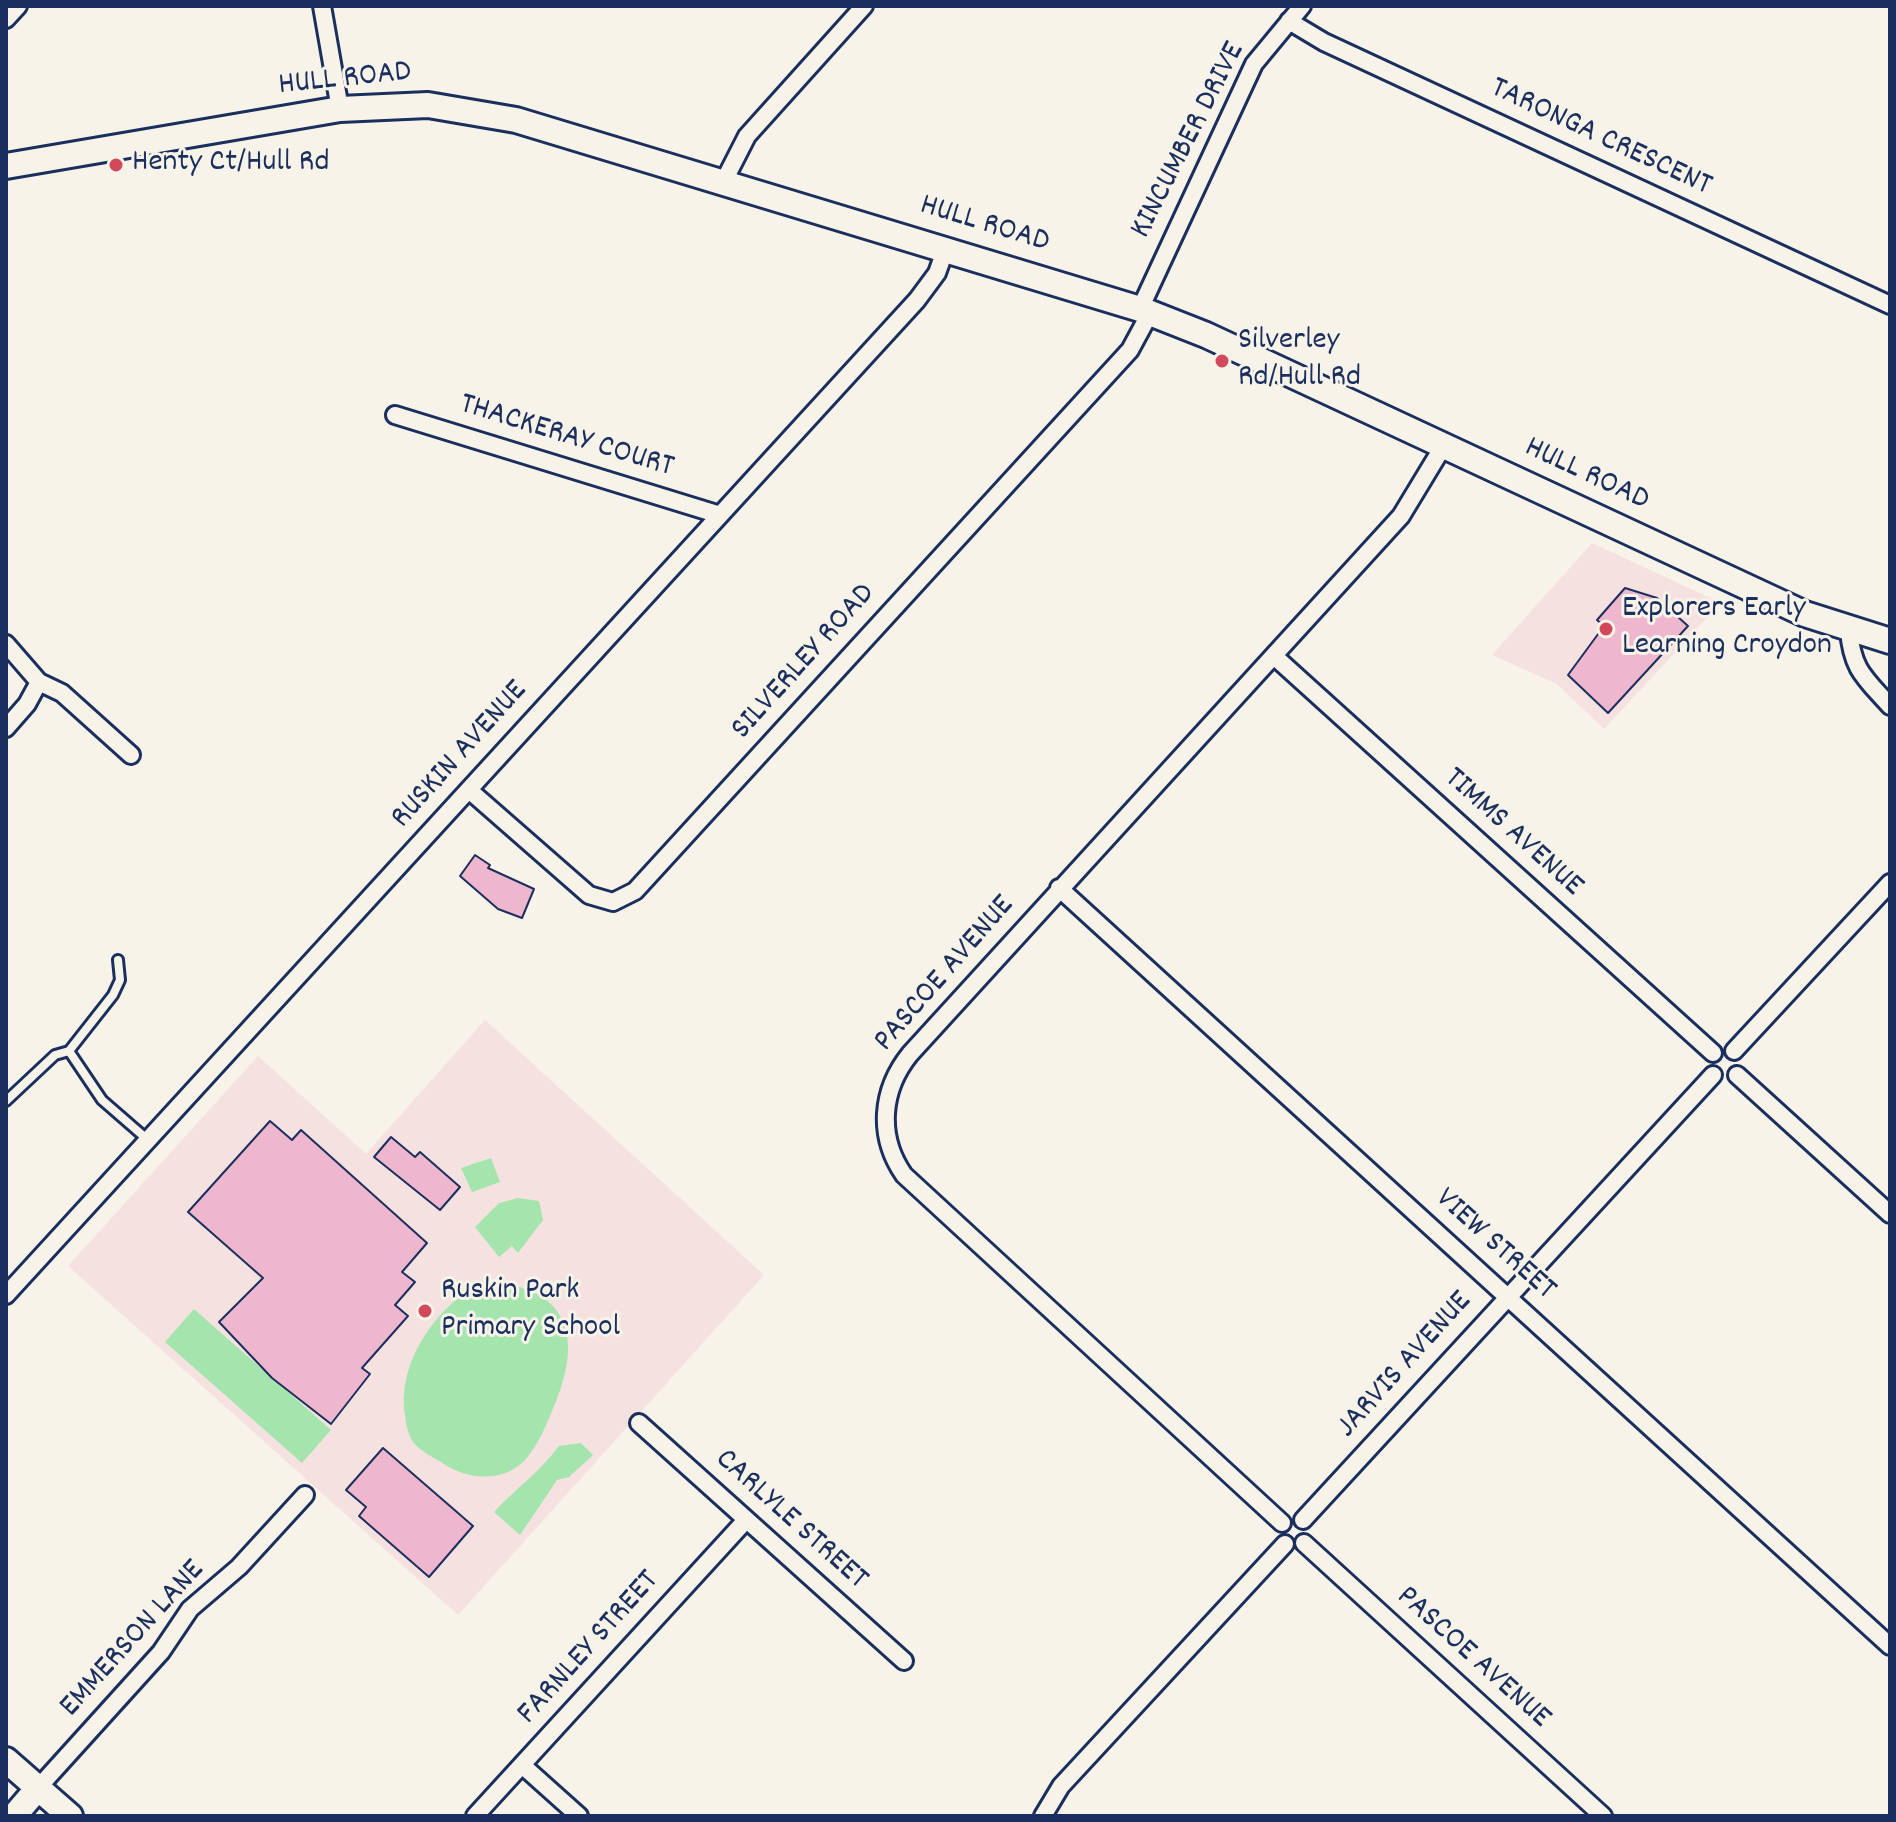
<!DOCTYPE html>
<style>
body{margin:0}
#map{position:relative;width:1896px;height:1822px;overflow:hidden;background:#f7f3e8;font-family:Dekko,sans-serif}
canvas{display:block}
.frame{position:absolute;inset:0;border:8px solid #1b2f5e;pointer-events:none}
</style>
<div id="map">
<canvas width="1896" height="1822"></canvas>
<div class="frame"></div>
</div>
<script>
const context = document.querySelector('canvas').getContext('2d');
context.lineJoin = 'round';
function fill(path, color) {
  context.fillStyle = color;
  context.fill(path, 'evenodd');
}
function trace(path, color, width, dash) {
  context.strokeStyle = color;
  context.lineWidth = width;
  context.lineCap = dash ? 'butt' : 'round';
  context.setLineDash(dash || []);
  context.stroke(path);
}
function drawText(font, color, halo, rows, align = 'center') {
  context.font = font + ' Dekko,sans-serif';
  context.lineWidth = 6;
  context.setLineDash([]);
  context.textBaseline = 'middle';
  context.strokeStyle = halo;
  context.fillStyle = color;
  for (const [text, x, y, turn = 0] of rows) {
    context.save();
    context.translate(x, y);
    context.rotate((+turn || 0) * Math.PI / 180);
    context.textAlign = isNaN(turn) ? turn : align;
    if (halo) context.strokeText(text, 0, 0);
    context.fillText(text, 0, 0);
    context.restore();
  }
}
const built = new Path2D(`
 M 1592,543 L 1721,603 L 1604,729 L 1557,684 L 1492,655 Z
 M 485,1020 L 764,1275 L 458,1615 L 68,1266 L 258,1056 L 366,1154 Z`);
const green = new Path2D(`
 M 491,1158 L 500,1182 L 472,1192 L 461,1168 Z
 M 518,1198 L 539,1201 L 543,1220 L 518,1253 L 512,1246 L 499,1257 L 475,1227 L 499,1203 Z
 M 482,1281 C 565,1286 585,1331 555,1404 C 547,1423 538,1447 523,1462 C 502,1483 466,1479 444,1464 C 435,1458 421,1452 414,1443 C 408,1436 406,1424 405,1415 C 397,1361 437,1307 482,1281 Z
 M 194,1309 L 331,1430 L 302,1463 L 165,1342 Z
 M 581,1443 L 593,1455 L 569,1477 L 557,1480 L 520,1535 L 494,1512 C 515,1489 540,1472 559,1446 Z`);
const building = new Path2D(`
 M 1625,588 L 1657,598 L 1688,626 L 1608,713 L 1568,675 L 1604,626 L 1597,620 Z
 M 475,855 L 490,865 L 488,868 L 534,889 L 522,918 L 498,909 L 460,876 Z
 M 270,1121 L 292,1140 L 301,1130 L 427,1243 L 402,1272 L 415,1282 L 395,1305 L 408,1316 L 362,1368 L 370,1374 L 331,1424 L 272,1378 L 219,1322 L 263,1278 L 188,1212 Z
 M 391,1137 L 415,1157 L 420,1152 L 460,1187 L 440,1210 L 374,1157 Z
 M 383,1448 L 473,1526 L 429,1577 L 359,1516 L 366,1507 L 346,1490 Z`);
const lane = new Path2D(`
 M 69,1051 L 102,1100 L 148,1140
 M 6,1101 L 55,1055 L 69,1051 L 113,995 L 120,980 L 118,960`);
const street = new Path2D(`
 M 322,6 L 340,109
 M 6,19 L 18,6
 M 1289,21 L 1324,42 L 1890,305
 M 724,181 L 747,136 L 864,6
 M 1140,309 L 1254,64 L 1302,6
 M 395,415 L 720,515
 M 1849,630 C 1852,670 1865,678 1890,706
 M 6,644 L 39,682 L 62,693 L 131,755
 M 1274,656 L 1713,1053
 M 6,728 L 27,704 L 39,682
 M 469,790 L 589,895 L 613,902 L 635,891 L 1130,350 L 1150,313
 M 1059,888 L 1890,1646
 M 1734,1051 L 1890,883
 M 1737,1075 L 1890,1214
 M 6,1295 L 917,300 L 937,273 L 946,248
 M 639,1423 L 904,1661
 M 1303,1520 L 1713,1075
 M 1282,1523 L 904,1175 C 877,1136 881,1090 910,1054 L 1401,516 L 1444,445
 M 1304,1543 L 1603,1816
 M 522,1765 L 579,1816
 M 38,1788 L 161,1652 L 190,1609 L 239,1567 L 305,1495
 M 475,1816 L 746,1520
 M 1043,1816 L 1061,1786 L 1285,1544`);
const primary = new Path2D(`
 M 6,166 L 340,109 L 428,105 L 516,120 L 1140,309 L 1206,335 L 1805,614 L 1890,641
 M 6,1760 L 70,1816
 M 14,1816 L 38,1788`);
const markers = [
 [116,165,8,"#d1495b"],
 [1222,361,8,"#d1495b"],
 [1606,629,8,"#d1495b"],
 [425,1311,8,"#d1495b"]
];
const streetNames = [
 ["HULL ROAD",345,81,-6],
 ["TARONGA CRESCENT",1600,139,25],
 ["KINCUMBER DRIVE",1190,141,-63],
 ["HULL ROAD",984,226,17],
 ["THACKERAY COURT",566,438,17],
 ["HULL ROAD",1586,476,25],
 ["SILVERLEY ROAD",805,663,-48],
 ["RUSKIN AVENUE",461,756,-48],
 ["TIMMS AVENUE",1512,834,42],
 ["PASCOE AVENUE",946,975,-49],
 ["VIEW STREET",1494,1246,42],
 ["JARVIS AVENUE",1406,1366,-48],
 ["CARLYLE STREET",790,1521,42],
 ["EMMERSON LANE",134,1640,-48],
 ["FARNLEY STREET",590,1649,-48],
 ["PASCOE AVENUE",1472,1659,42]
];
const poiNames = [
 ["Henty Ct/Hull Rd",132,165],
 ["Silverley",1238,343],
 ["Rd/Hull Rd",1238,380],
 ["Explorers Early",1622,611],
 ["Learning Croydon",1622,648],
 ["Ruskin Park",441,1293],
 ["Primary School",441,1330]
];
fill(built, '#f4e1e0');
fill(green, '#a4e5ae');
fill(building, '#eeb7cd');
trace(building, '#1b2f5e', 2);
trace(lane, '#1b2f5e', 14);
trace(street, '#1b2f5e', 22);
trace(primary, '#1b2f5e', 30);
trace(lane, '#f7f3e8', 8);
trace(street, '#f7f3e8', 16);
trace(primary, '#f7f3e8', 24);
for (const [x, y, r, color] of markers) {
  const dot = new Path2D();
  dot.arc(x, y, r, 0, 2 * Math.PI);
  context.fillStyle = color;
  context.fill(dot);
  trace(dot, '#f7f3e8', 3);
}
drawText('32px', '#1b2f5e', '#f7f3e8', streetNames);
drawText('32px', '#1b2f5e', '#f7f3e8', poiNames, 'left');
</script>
